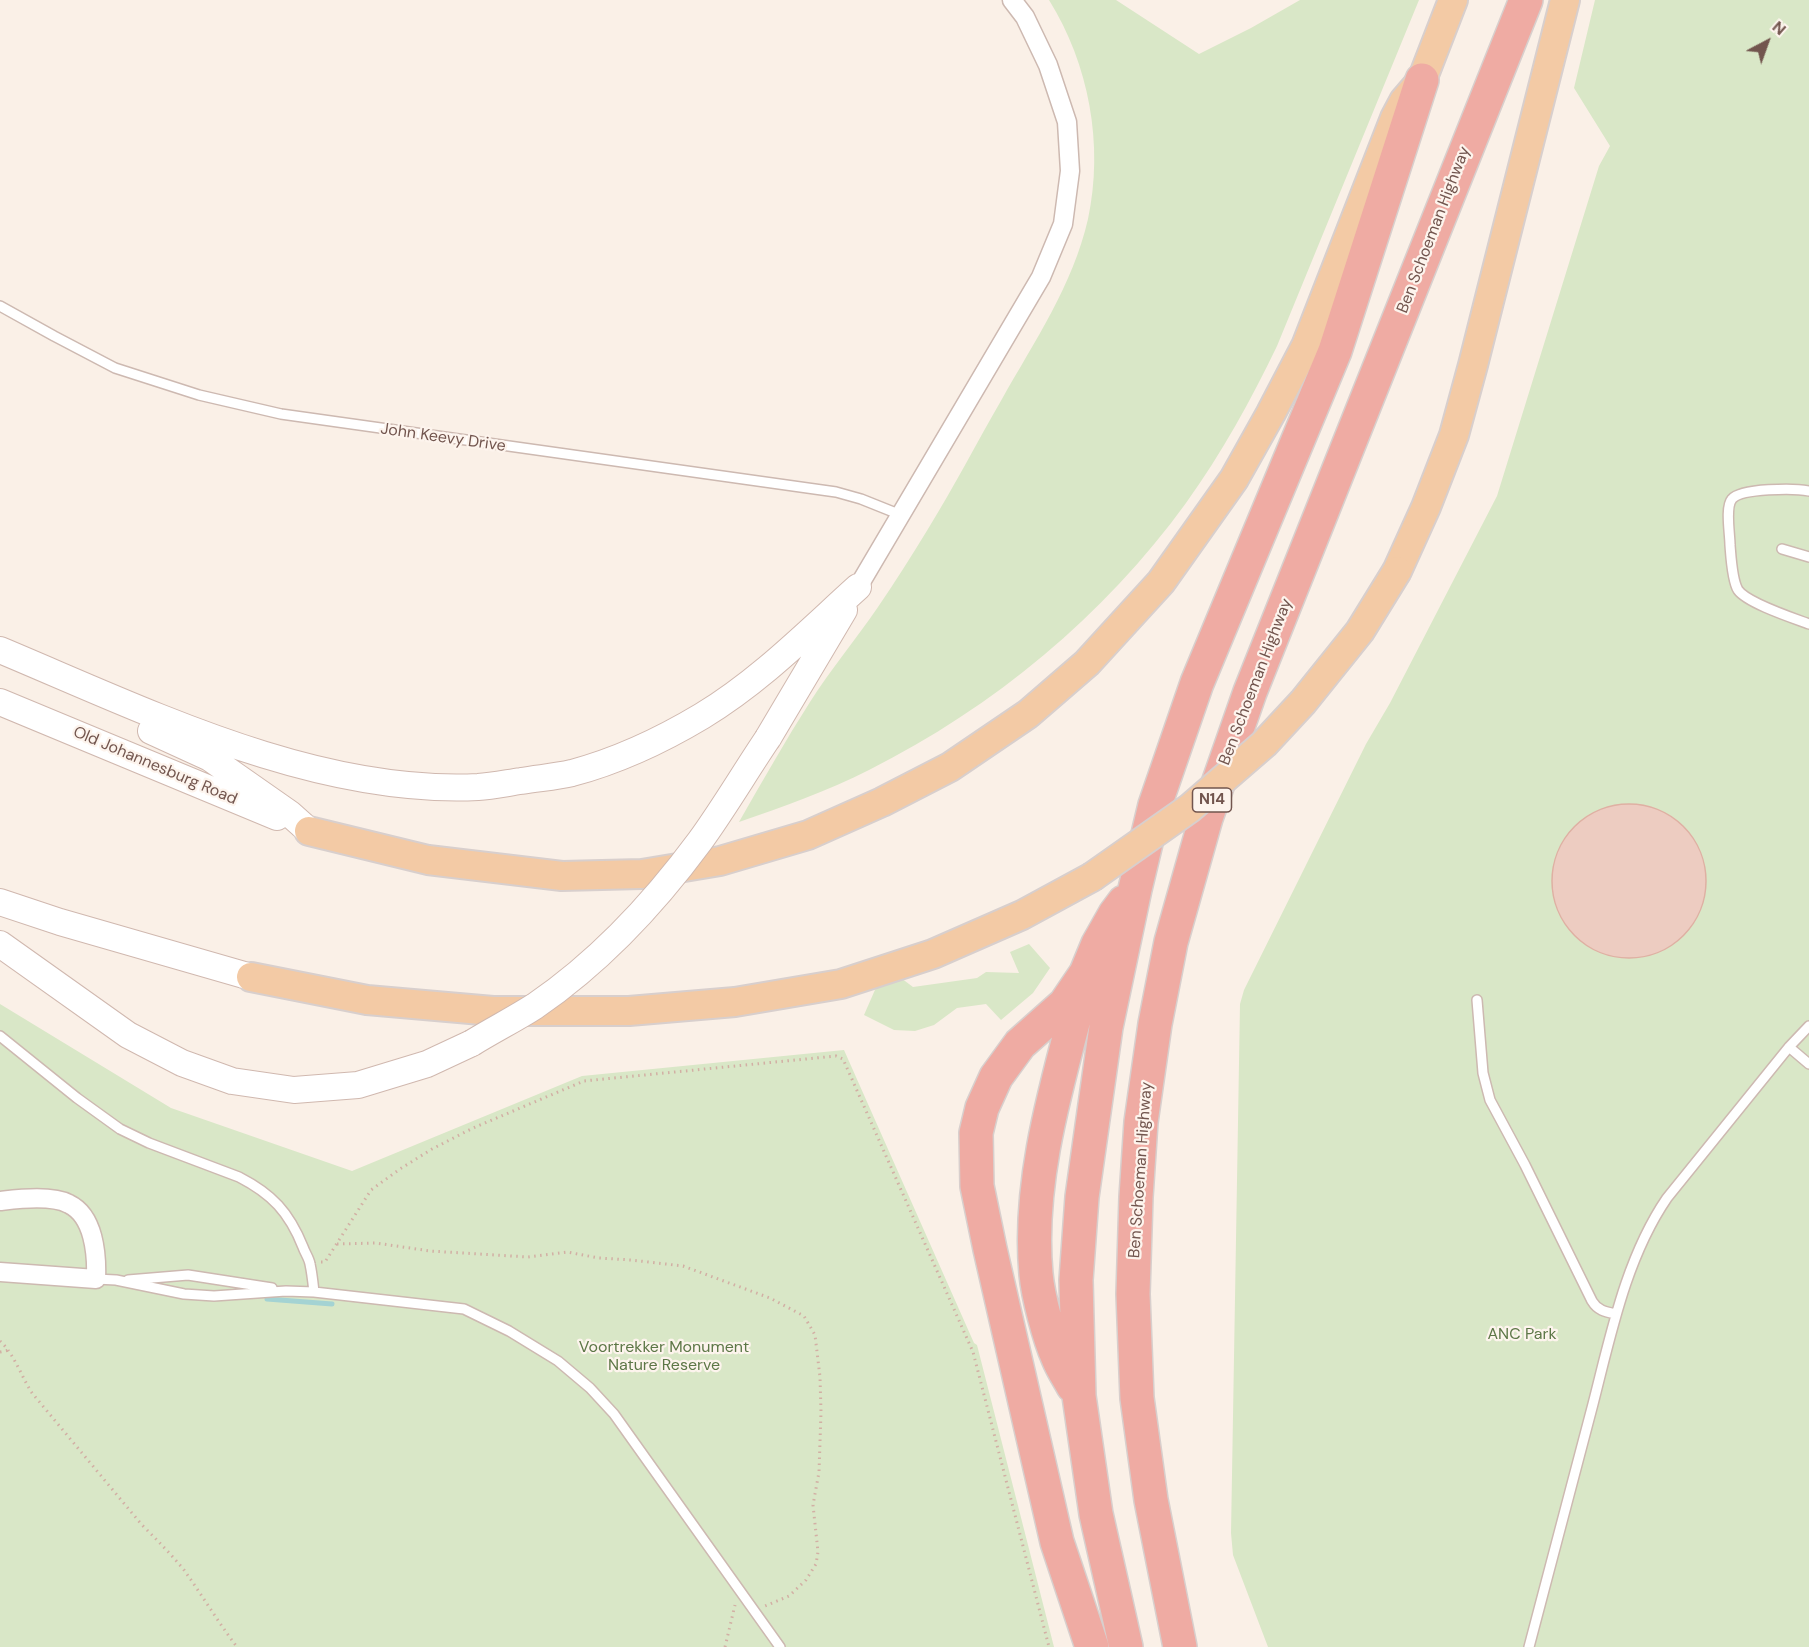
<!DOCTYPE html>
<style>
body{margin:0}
#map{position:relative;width:1809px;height:1647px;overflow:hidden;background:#faf0e7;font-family:"DM Sans",sans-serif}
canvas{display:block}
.north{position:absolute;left:1737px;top:12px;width:60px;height:60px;-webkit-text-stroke:4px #fdf4ed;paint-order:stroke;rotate:41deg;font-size:16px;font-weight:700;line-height:24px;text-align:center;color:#72554e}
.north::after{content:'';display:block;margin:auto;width:21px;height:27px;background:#72554e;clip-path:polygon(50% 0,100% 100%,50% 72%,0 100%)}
</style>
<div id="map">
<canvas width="1809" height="1647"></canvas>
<div class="north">N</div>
</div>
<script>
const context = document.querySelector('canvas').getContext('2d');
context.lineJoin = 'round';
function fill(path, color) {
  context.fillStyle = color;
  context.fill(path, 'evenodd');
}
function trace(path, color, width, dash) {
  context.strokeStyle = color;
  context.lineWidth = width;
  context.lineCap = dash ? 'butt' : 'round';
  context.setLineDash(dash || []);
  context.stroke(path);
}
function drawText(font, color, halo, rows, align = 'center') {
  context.font = font + ' "DM Sans",sans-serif';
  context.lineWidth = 4.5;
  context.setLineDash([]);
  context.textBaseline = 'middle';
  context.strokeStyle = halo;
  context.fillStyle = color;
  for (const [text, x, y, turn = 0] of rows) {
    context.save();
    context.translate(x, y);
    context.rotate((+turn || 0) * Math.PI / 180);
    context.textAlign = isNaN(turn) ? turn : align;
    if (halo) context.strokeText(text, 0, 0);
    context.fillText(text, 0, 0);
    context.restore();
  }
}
const green = new Path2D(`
 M 1049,0 L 1116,0 L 1199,54 L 1251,28 L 1300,0 L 1419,0 L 1277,346 C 1251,400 1222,453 1186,503 C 1104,616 994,707 869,770 C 827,791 783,807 739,822 C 762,782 785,741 810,702 C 831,669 856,639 878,607 C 895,582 912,555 928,529 C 954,487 977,442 1002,399 C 1034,342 1073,285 1088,219 C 1104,145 1089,64 1049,0 Z
 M 1595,0 L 1809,0 L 1809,1647 L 1268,1647 L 1233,1555 L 1231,1533 L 1240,1004 L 1244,990 L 1366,744 L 1390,703 L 1497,496 L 1599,166 L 1610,146 L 1574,88 Z
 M 1029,944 L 1050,968 L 1033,993 L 1001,1020 L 986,1004 L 957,1008 L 934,1025 L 915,1031 L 894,1030 L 864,1015 L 878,983 L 893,972 L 913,987 L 977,978 L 986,972 L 1019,973 L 1010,952 Z
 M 0,1004 L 171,1108 L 352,1171 L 582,1076 L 844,1050 L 974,1343 L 977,1345 L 1054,1647 L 0,1647 Z`);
const stream = new Path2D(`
 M 267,1299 L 332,1304`);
const building = new Path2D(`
 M1552 881a77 77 0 1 1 154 0a77 77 0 1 1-154 0Z`);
const path = new Path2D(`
 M 337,1244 L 376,1243 L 430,1251 L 528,1257 L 567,1252 L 599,1258 L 631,1260 L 683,1266 L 770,1298 L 804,1316 L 815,1335 L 820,1377 L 821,1412 L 819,1472 L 813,1505 L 818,1552 L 816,1564 L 806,1580 L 789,1596 L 765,1606
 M 321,1262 L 325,1262 L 371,1190 L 400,1169 L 432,1149 L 473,1128 L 584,1081 L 836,1056 L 843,1059 L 973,1352 L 1049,1647
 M 0,1341 C 15,1355 21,1376 32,1393 L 142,1525 C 157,1540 171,1554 184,1570 C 202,1595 218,1622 237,1647
 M 0,1352 L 10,1350
 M 725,1647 L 735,1605`);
const service = new Path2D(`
 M 0,306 L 54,336 L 115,368 L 199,395 L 281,414 L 836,492 L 861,499 L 901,515
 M 1809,491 C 1795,488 1741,488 1732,499 C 1725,507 1730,534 1730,545 C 1731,557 1732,580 1738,590 C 1747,603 1793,618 1809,624
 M 1782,549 L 1809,557
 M 1477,1000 L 1483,1073 L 1490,1100 L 1525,1165 L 1592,1301 C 1598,1311 1606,1312 1616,1314
 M 0,1036 L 77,1098 L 120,1129 L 149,1143 L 239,1177 C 272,1194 289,1212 303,1247 C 305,1253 309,1258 310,1264 C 312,1273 313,1283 314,1292
 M 1789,1047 L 1809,1064
 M 96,1279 L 116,1280 L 184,1294 L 214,1296 L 286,1291 L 314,1292 L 464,1309 L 509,1331 L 558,1361 L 590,1388 L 614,1414 L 780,1647
 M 128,1280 L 188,1275 L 272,1288
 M 1529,1647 C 1550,1566 1572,1485 1593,1404 C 1611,1334 1626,1258 1667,1198 L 1789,1047 L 1809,1026`);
const minor = new Path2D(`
 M 858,587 L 1041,277 L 1063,224 L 1070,171 L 1067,122 L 1048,65 L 1025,17 L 1012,0
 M 0,1201 C 19,1199 52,1195 69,1204 C 94,1216 97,1254 96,1279 L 0,1272`);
const secondary = new Path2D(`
 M 0,650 C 148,712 315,795 478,787 C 492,786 507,783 521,781 C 538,778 555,777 572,773 C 617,761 662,740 702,716 C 760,681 808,632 858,587
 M 0,702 L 277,817
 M 151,731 L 210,758 L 290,814 L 309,831
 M 768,738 L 844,610
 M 0,902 L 60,922 L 251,977
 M 0,944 L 128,1035 L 182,1063 L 232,1081 L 294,1090 L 358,1085 L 427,1064 L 472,1043`);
const primary = new Path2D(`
 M 1397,571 L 1426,507 L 1454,435 L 1473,365 L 1565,0
 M 309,831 L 428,860 L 562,876 L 642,874 L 720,861 L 808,835 L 882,802 L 950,767 L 1028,714 L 1087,663 L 1161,582 L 1234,479 L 1271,413 L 1306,346 L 1395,118 L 1404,101 L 1422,80 L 1453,0
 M 251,977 L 367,1000 L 493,1011 L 629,1011 L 735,1002 L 841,984 L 933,954 L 1022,915 L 1092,877`);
const motorway = new Path2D(`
 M 1073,1386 C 1068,1377 1062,1368 1058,1358 C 1049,1338 1038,1296 1036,1274 C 1027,1178 1059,1078 1083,985
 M 1092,1647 L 1057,1542 L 990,1249 L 977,1186 L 976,1133 L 982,1108 L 996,1077 L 1020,1044 L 1065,1004 L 1086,973 L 1098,944 L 1115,914 L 1124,902
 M 1126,1647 L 1096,1514 L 1079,1396 L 1076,1280 L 1082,1197 L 1106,1027 L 1135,889 L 1155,805 L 1197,683 L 1335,351 L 1422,80
 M 1180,1647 L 1151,1500 L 1137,1398 L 1133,1294 L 1136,1197 L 1141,1122 L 1155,1024 L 1171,942 L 1206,818 L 1250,692 L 1526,0`);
const secondaryBridge = new Path2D(`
 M 472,1043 C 493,1030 515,1019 535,1006 C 598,963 655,902 700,841 C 724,808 745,772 768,738`);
const primaryBridge = new Path2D(`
 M 1092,877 L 1190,808 L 1264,744 L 1303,702 L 1360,631 L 1397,571`);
const shields = [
 [1212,800,39]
];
const shieldNames = [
 ["N14",1212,800]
];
const streetNames = [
 ["Ben Schoeman Highway",1434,230,-69],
 ["John Keevy Drive",443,438,8],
 ["Ben Schoeman Highway",1256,682,-69],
 ["Old Johannesburg Road",155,766,23],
 ["Ben Schoeman Highway",1141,1170,-86]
];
const parkNames = [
 ["ANC Park",1522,1335],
 ["Voortrekker Monument",664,1348],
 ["Nature Reserve",664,1366]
];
fill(green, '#d9e7c7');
trace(stream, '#a4d3d3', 5);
fill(building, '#edccc1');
trace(building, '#dfb0a3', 1.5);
trace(service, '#cdb9b1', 12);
trace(minor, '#cdb9b1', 21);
trace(secondary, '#d0b8af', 28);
trace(primary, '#d8cfcd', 32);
trace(motorway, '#d8cfcd', 36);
trace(path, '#d2afa4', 3, [1.5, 4.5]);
trace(service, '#fff', 9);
trace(minor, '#fff', 18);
trace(secondary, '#fff', 26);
trace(primary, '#f3caa5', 28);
trace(motorway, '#efaba3', 33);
trace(secondaryBridge, '#d0b8af', 28, []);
trace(primaryBridge, '#d8cfcd', 32, []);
trace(secondaryBridge, '#fff', 26);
trace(primaryBridge, '#f3caa5', 28);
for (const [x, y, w] of shields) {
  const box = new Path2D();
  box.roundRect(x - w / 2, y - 12, w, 24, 4.5);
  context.fillStyle = '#fdf4ed';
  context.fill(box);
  trace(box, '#72554e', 1.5);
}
drawText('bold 15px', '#72554e', null, shieldNames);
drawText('16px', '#72554e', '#fdf4ed', streetNames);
drawText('16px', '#5d7747', '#fdf4ed', parkNames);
</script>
